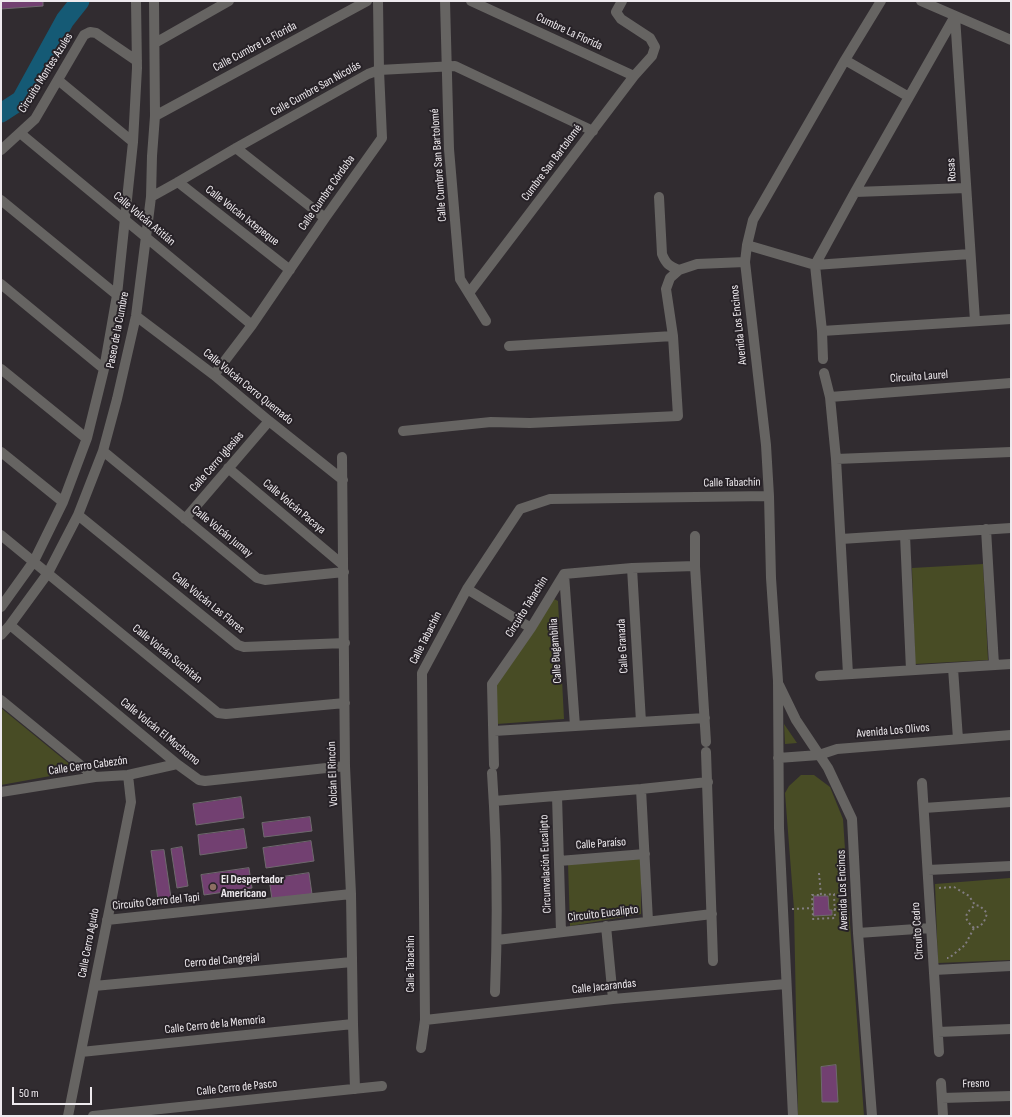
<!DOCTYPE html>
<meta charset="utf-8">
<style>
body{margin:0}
#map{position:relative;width:1012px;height:1117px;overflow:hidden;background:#312c30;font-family:"Sofia Sans Condensed",sans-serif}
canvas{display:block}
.frame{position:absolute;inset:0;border:2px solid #eeeaee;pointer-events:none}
.scale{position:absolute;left:12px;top:1087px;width:80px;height:18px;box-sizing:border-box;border:2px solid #eeeaee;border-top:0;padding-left:5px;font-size:12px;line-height:14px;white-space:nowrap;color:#eeeaee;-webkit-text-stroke:3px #272227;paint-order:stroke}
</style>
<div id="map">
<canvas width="1012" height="1117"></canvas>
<div class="frame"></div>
<div class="scale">50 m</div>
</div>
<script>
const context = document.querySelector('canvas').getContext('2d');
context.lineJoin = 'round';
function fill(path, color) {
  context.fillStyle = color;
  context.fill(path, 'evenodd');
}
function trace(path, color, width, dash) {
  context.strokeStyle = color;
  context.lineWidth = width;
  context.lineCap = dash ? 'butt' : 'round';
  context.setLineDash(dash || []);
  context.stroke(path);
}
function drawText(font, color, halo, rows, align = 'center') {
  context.font = font + ' "Sofia Sans Condensed",sans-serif';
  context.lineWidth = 4;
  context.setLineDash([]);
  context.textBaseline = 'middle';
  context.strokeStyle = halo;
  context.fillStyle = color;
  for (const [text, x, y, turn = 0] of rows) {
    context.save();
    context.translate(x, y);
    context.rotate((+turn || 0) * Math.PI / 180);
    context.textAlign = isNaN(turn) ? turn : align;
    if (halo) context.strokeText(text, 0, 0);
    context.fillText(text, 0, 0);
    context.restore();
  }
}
const green = new Path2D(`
 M 983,564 L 988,660 L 915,664 L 912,568 Z
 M 552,598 L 558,601 L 564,719 L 497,724 L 496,682 Z
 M 1,708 L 78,771 L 1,785 Z
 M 784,724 L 797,743 L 785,744 Z
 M 801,775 L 814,775 L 830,787 L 843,819 L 849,910 L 864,1116 L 798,1116 L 794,909 L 785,793 L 789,786 Z
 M 641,858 L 641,914 L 570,926 L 568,863 Z
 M 1010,878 L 1011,895 L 1011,960 L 938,963 L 935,884 Z`);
const river = new Path2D(`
 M 1,113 L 21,100 L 65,20 L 80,1`);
const building = new Path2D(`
 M 1,1 L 43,1 L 43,6 L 1,9 Z
 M 241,797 L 244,818 L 196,825 L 193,804 Z
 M 310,817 L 312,831 L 264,837 L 262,823 Z
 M 244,829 L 247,848 L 200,855 L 198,835 Z
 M 311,841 L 314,861 L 266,868 L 263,848 Z
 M 182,847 L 188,886 L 177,888 L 171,849 Z
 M 164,850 L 171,898 L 158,900 L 151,851 Z
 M 249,868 L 252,888 L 204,895 L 201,875 Z
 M 309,873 L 312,894 L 272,899 L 269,879 Z
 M 814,896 L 828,896 L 829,910 L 832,910 L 832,915 L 814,916 Z
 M 836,1065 L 838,1102 L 822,1102 L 821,1067 Z`);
const path = new Path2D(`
 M 819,873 L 821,895 L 834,894 L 835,918 L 813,919 L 812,895 L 821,895
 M 939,888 L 954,887 L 969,896 L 975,905 L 980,906 L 987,913 C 985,921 982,927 974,928 L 965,945 L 949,958 L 947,958
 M 792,909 L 813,908
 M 834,909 L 847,910
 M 974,928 C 963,918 964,915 975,905`);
const minor = new Path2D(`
 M 445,1 L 449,149 L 460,279 L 486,321
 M 471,1 L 634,76
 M 921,1 L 1011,40
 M 955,16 L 855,192 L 815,265 L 822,331 L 1011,319
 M 955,16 L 975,321
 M 155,43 L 229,1
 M 845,60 L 909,97
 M 58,80 L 133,142
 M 155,116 L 367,1
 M 20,133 L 252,325
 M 236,148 L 325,218
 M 1,150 L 35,119 L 84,35 L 90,32 L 96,33 L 137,61
 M 178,182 L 290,270
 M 855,192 L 966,188
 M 151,197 L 178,182 L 236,148 L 368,74 L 379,70 L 455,66 L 593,131
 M 659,197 L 662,254 C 666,264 669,266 679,270
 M 1,200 L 117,295
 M 747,245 L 815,265 L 970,254
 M 1,284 L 104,369
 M 469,293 L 634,76 L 652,56 L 655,47 L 650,38 L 621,19 L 616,12 L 622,1
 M 136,316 L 214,375 L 269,421 L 343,480
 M 822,331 L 823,359
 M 509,346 L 673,336
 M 1,369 L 86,438
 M 824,373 L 830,397 L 836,459 L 848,674
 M 214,375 L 252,325 L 325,218 L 382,138 L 379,70 L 378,1
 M 830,397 L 1011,383
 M 403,431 L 491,422 L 530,423 L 678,416 L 673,336 L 666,289 L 670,278 L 679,270 L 697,264 L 745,262
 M 103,451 L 257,578 L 265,580 L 344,572
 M 1,452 L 63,502
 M 342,457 L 345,766 L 351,894 L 353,1024 L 355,1089
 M 836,459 L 1011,452
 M 228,468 L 343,565
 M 78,515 L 238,645 L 244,647 L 345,643
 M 185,519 L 269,421
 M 986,529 L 994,665
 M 1,535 L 218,713 L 226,714 L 345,703
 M 905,535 L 911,670
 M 695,536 L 695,566 L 706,742
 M 841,539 L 1011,528
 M 632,568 L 641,722
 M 564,574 L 575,726
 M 564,574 L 632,568 L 695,566
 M 467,589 L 531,628
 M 1,607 L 34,561 L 63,502 L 87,438 L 104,369 L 117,295 L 133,142 L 137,68 L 136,1
 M 10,625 L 177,764 L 199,780 L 205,781 L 345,766
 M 1,635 L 10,625 L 48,573 L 78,515 L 103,451 L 117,399 L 136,316 L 151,197 L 152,156 L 155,116 L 154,1
 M 953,668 L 958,739
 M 820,676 L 1011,664
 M 779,685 L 796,720 L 828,768 L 852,819 L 858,933 L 872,1116
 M 1,700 L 95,777
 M 494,731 L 705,718
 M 706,752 L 713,961
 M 778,758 L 819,755 L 837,749 L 1011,735
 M 494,765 L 492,684 L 531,628 L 564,574
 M 492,773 C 497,846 498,920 495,992
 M 922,783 L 939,1052
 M 641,789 L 648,921
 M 1,792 L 95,777 L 128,775 L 177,764
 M 557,796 L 561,932
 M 494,801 L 641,789 L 708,782
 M 924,808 L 1011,802
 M 559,861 L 645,854
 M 928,870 L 1011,866
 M 107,920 L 351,894
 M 606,926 L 613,999
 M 858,933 L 931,928
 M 497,940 L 712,914
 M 934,970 L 1011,966
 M 94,986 L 352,962
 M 425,1020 L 613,999 L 786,984
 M 938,1032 L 1011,1029
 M 421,1048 L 425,1020 L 422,673 L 467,589 L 520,509 L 550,499 L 769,496
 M 81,1052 L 353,1024
 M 941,1083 L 943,1116
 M 942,1098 L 1011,1096
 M 68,1116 L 131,802 L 128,775
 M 93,1116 L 382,1086
 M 793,1116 L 779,828 L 778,681 L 771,578 L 769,496 L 766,445 L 745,262 L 747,245 L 753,220 L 845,60 L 881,1`);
const markers = [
 [213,887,4,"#8d6e63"]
];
const streetNames = [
 ["Cumbre La Florida",569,32,25],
 ["Calle Cumbre La Florida",255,47,-28],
 ["Circuito Montes Azules",46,73,-58],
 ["Calle Cumbre San Nicolás",316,89,-29],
 ["Cumbre San Bartolomé",552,163,-53],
 ["Calle Cumbre San Bartolomé",439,165,-94],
 ["Rosas",952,170,-94],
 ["Calle Cumbre Córdoba",327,193,-55],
 ["Calle Volcán Ixtepeque",242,216,38],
 ["Calle Volcán Atitlán",144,219,40],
 ["Avenida Los Encinos",739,325,-96],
 ["Paseo de la Cumbre",118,330,-79],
 ["Circuito Laurel",919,377,-4],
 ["Calle Volcán Cerro Quemado",248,387,39],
 ["Calle Cerro Iglesias",217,462,-49],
 ["Calle Tabachín",732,483,-1],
 ["Calle Volcán Pacaya",294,507,40],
 ["Calle Volcán Jumay",222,532,39],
 ["Calle Volcán Las Flores",208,603,39],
 ["Circuito Tabachin",527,607,-58],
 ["Calle Tabachín",426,638,-63],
 ["Calle Granada",623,646,-93],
 ["Calle Bugambilia",556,651,-94],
 ["Calle Volcán Suchitán",167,654,39],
 ["Avenida Los Olivos",893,731,-5],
 ["Calle Volcán El Mochomo",160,732,39],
 ["Calle Cerro Cabezón",88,766,-8],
 ["Volcán El Rincón",333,774,-92],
 ["Calle Paraíso",601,844,-4],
 ["Circunvalación Eucalipto",546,864,-92],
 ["Avenida Los Encinos",843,890,-92],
 ["Circuito Cerro del Tapi",156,902,-6],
 ["Circuito Eucalipto",603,914,-7],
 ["Circuito Cedro",918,931,-94],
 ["Calle Cerro Agudo",89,943,-79],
 ["Cerro del Cangrejal",222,961,-5],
 ["Calle Tabachín",411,964,-90],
 ["Calle Jacarandas",604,987,-6],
 ["Calle Cerro de la Memoria",215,1025,-6],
 ["Fresno",976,1084,-2],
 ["Calle Cerro de Pasco",237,1088,-6]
];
const poiNames = [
 ["El Despertador",221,880],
 ["Americano",221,894]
];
fill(green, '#484c25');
trace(river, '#155a75', 19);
fill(building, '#724071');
trace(building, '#6f696e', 1);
trace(path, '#827d81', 2, [2, 3]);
trace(minor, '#666462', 10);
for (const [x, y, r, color] of markers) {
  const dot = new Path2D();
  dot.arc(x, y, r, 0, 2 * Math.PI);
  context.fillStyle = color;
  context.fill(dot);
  trace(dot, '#272227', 1.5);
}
drawText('12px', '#eeeaee', '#272227', streetNames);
drawText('bold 12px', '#eeeaee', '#272227', poiNames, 'left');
</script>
